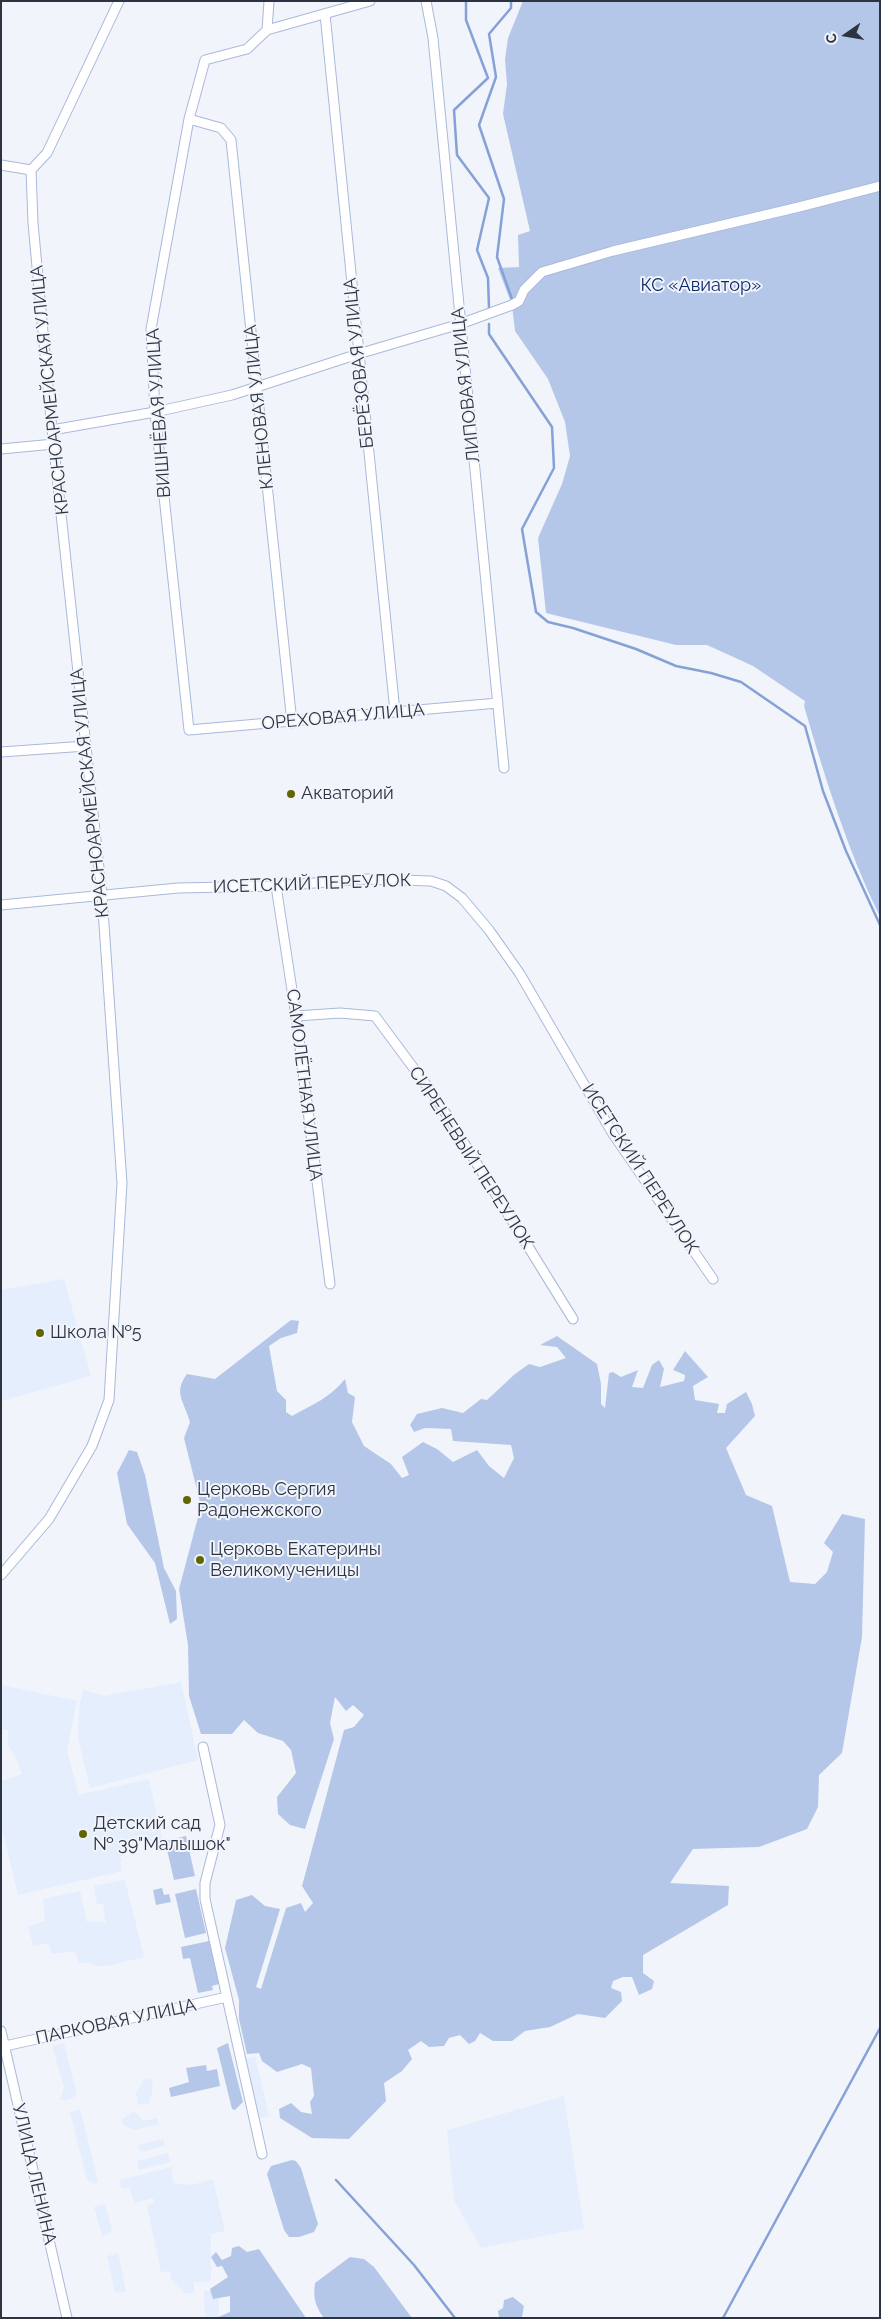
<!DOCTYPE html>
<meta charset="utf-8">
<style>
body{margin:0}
#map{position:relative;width:881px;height:2319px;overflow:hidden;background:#f1f4fb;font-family:Raleway,sans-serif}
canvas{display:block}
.frame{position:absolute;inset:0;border:2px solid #2d3441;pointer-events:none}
.north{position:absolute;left:821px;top:10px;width:50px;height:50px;-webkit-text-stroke:4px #f1f4fb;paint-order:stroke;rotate:257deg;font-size:14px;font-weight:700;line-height:20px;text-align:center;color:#2d3441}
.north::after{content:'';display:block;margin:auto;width:18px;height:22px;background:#2d3441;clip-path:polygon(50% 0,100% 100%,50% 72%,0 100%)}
</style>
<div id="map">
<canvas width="881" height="2319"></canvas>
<div class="frame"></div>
<div class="north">С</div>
</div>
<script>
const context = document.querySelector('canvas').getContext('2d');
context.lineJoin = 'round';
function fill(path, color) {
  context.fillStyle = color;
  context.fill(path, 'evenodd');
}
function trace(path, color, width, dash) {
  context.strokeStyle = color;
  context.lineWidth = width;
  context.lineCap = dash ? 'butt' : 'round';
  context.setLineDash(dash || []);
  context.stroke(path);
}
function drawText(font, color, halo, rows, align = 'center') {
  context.font = font + ' Raleway,sans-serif';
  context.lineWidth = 4;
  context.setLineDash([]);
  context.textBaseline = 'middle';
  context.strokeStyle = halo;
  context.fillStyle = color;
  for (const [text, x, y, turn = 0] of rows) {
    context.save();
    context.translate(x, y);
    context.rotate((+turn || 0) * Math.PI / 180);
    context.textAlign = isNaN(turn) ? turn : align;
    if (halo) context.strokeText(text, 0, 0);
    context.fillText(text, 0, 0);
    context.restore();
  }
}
const built = new Path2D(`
 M 64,1279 L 91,1376 L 1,1401 L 1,1290 Z
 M 181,1682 L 198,1760 L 90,1788 L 78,1738 L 79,1707 L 83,1690 L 104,1696 Z
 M 1,1685 L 77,1701 L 67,1751 L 79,1795 L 149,1779 L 162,1838 L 122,1848 L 123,1856 L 120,1856 L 122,1862 L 120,1863 L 122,1871 L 18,1895 L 1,1824 L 1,1781 L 22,1774 L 16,1758 L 8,1745 L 8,1730 L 1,1729 Z
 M 125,1880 L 144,1957 L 108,1966 L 94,1966 L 91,1963 L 79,1963 L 75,1951 L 52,1954 L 48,1943 L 33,1946 L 28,1926 L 45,1921 L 43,1899 L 80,1891 L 87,1922 L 101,1921 L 106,1924 L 103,1904 L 97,1904 L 94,1886 Z
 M 64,2043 L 77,2095 L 68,2100 L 60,2100 L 64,2087 L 52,2046 Z
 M 255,2056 L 269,2116 L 260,2118 L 246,2059 Z
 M 151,2078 L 153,2088 L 149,2103 L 138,2105 L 136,2093 L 143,2080 Z
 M 564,2096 L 584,2228 L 481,2248 L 454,2200 L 447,2130 Z
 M 80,2109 L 98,2181 L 94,2183 L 87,2180 L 70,2112 Z
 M 134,2111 L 143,2121 L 157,2118 L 158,2124 L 134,2130 L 123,2125 L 122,2119 Z
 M 163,2139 L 165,2146 L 140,2152 L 138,2145 Z
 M 168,2153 L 170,2162 L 139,2170 L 137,2161 Z
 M 172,2167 L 173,2183 L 192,2185 L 213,2179 L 225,2231 L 211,2234 L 211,2281 L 194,2282 L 194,2293 L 185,2293 L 171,2279 L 170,2271 L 161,2272 L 147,2206 L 154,2202 L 153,2198 L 134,2203 L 130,2187 L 122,2189 L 119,2180 Z
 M 105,2204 L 112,2230 L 109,2234 L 102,2236 L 94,2207 Z
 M 118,2253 L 126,2291 L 115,2293 L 107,2256 Z
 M 204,2291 L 219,2291 L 219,2318 L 205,2318 Z`);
const green = new Path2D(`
 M 523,1 L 880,1 L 880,917 C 847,849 825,778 804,706 L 805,701 L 753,666 L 707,645 L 676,645 L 546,613 L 538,538 L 562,484 L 570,456 L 565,422 L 548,379 L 515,331 L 512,305 L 498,268 L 519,267 L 518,235 L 530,231 L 503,114 L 507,84 L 505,60 L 508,38 Z
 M 291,1320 L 299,1321 L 297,1333 L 281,1338 L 269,1346 L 277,1391 L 286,1400 L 286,1412 L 292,1416 C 312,1405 331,1397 345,1379 L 348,1393 L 355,1397 L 352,1422 L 364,1446 L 391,1464 L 402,1478 L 409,1475 L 402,1457 L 423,1442 L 437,1449 L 453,1462 L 477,1450 L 489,1466 L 504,1478 L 514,1458 L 511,1445 L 453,1441 L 451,1429 L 425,1428 L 414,1432 L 410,1425 L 417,1414 L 442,1408 L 463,1413 L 481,1399 L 487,1400 L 515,1374 L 529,1364 L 540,1367 L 566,1358 L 557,1347 L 540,1345 L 557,1336 L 597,1364 L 601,1384 L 601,1404 L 605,1408 L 609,1373 L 613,1372 L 621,1377 L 638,1370 L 632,1387 L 643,1388 L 652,1365 L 659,1360 L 664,1369 L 660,1387 L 684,1381 L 685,1375 L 673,1370 L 685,1351 L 708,1377 L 693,1386 L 695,1400 L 719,1404 L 717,1413 L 725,1413 L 727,1404 L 746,1392 L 752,1404 L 755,1416 L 726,1448 L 746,1495 L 772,1506 L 790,1582 L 815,1584 L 827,1572 L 833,1552 L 824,1543 L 842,1514 L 865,1519 L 862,1637 L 842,1753 L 819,1775 L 818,1807 L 807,1829 L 759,1847 L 693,1849 L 670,1883 L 729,1886 L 728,1905 L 643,1955 L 643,1973 L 654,1981 L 652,1989 L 639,1995 L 632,1977 L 623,1977 L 613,1981 L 611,1988 L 621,1992 L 622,2001 L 605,2018 L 578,2014 L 550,2027 L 525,2031 L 512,2041 L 493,2041 L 480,2033 L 475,2041 L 469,2044 L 460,2035 L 449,2038 L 444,2046 L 429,2047 L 421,2041 L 408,2050 L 412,2059 L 402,2071 L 384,2083 L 386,2101 L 349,2139 L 312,2138 L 280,2118 L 279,2109 L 291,2103 L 301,2112 L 312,2114 L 310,2102 L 314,2096 L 311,2068 L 302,2064 L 277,2072 L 262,2061 L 259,2053 L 247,2054 L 239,2019 L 239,2000 L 225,1948 L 236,1900 L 252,1895 L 265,1906 L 280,1909 L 256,1987 L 261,1989 L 286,1908 L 301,1903 L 305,1912 L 313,1903 L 302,1886 L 344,1730 L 354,1727 L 364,1715 L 353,1705 L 346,1711 L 335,1697 L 330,1723 L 334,1739 L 305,1829 L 290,1825 L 278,1814 L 277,1797 L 296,1773 L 291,1750 L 283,1741 L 258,1733 L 244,1720 L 232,1734 L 201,1734 L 189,1696 L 188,1645 L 179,1589 L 201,1506 L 184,1438 L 190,1422 C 184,1401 173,1393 187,1374 L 215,1379 Z
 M 129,1450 L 137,1452 L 145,1475 L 164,1568 L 176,1591 L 177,1619 L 170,1624 L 155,1563 L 127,1524 L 117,1473 Z
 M 186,1836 L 195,1876 L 174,1880 L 165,1841 Z
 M 162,1888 L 164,1895 L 169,1894 L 171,1902 L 156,1905 L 153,1890 Z
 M 196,1889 L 206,1933 L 185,1938 L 175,1894 Z
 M 209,1941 L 219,1984 L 212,1986 L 213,1990 L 198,1993 L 190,1958 L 183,1959 L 181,1947 Z
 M 228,2043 L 243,2102 L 235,2110 L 232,2109 L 217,2048 Z
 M 206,2065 L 207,2071 L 217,2069 L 220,2086 L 171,2097 L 169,2088 L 189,2082 L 186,2068 Z
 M 292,2160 L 296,2161 L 301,2168 L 318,2224 L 314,2232 L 299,2237 L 289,2237 L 284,2230 L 267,2174 L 271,2166 Z
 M 239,2246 L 247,2252 L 259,2249 L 306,2318 L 216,2318 L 230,2312 L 230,2296 L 213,2299 L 210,2289 L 228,2277 L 222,2266 L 217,2267 L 211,2257 L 216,2252 L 222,2260 L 231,2256 L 232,2248 Z
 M 350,2257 L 364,2259 L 374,2267 L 412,2318 L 324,2318 C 315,2306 313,2298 315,2283 Z
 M 513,2297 L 524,2306 L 522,2317 L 499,2317 L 498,2311 L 503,2308 L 504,2300 Z`);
const stream = new Path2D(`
 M 466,1 L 466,20 L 488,78 L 454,110 L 457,155 L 489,198 L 477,250 L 488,278 L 489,308
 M 511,1 L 511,8 L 489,34 L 496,77 L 479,125 L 504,199 L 497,257 L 513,302
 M 489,324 L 489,334 L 552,427 L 554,468 L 522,529 L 536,612 L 548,622 L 573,628 L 636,649 L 676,666 L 711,673 L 741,682 L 805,726 L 823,791 L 846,851 L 880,925
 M 336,2180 L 414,2265 L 455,2318
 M 723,2318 L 880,2028`);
const minor = new Path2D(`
 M 269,1 L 267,30 L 247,49 L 205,60 L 189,119 L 151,329 L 155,412 L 189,730 L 498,703
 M 426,1 L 433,38 L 504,768
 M 325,14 L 395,712
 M 267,30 L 370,1
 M 189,119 L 221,128 L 231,140 L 292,723
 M 1,165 L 31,170
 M 52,430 L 155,412 L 232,395 L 358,354 L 460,324 L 512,305 L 519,301 L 524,290 L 542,272 L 613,251 L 799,207 L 880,186
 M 1,449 L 54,444
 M 1,752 L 86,746
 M 276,886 L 296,1016 L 330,1284
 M 1,905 L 178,888 L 276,886 L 365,879 L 431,881 L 446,886 L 462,898 L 489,930 L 520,974 L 613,1134 L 713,1279
 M 296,1016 L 340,1013 L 375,1016 L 438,1101 L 573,1319
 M 1,1575 L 49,1519 L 92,1446 L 109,1400 L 122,1183 L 102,896 L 52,430 L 33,223 L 31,170 L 47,153 L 119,1
 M 203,1747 L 220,1825 L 205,1883 L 205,1899 L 262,2154
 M 1,2031 L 67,2318
 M 5,2046 L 227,1997`);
const markers = [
 [291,794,5,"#616602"],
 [40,1333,5,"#616602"],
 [187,1500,5,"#616602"],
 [200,1560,5,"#616602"],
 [83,1834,5,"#616602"]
];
const parkNames = [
 ["КС «Авиатор»",701,286]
];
const streetNames = [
 ["БЕРЁЗОВАЯ УЛИЦА",359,363,-96],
 ["ЛИПОВАЯ УЛИЦА",466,385,-96],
 ["КРАСНОАРМЕЙСКАЯ УЛИЦА",50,390,-96],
 ["КЛЕНОВАЯ УЛИЦА",259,407,-96],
 ["ВИШНЁВАЯ УЛИЦА",159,413,-94],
 ["ОРЕХОВАЯ УЛИЦА",343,717,-5],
 ["КРАСНОАРМЕЙСКАЯ УЛИЦА",90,793,-96],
 ["ИСЕТСКИЙ ПЕРЕУЛОК",312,884,-2],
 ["САМОЛЁТНАЯ УЛИЦА",304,1085,83],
 ["СИРЕНЕВЫЙ ПЕРЕУЛОК",471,1158,57],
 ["ИСЕТСКИЙ ПЕРЕУЛОК",640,1169,57],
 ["ПАРКОВАЯ УЛИЦА",116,2022,-12],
 ["УЛИЦА ЛЕНИНА",34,2174,77]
];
const poiNames = [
 ["Акваторий",301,794],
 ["Школа №5",50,1333],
 ["Церковь Сергия",197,1490],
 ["Радонежского",197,1511],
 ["Церковь Екатерины",210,1550],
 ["Великомученицы",210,1571],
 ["Детский сад",93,1824],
 ["№ 39\"Малышок\"",93,1845]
];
fill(built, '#e5eefd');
fill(green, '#b5c7e8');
trace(stream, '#85a1d6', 2.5);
trace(minor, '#a9b9d9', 11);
trace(minor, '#fff', 9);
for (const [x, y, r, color] of markers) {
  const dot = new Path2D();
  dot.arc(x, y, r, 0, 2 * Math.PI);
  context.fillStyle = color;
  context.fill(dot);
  trace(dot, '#f1f4fb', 2);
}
drawText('18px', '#0e2b69', '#f1f4fb', parkNames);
drawText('18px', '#2d3441', '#f1f4fb', streetNames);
drawText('18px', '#2d3441', '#f1f4fb', poiNames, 'left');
</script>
